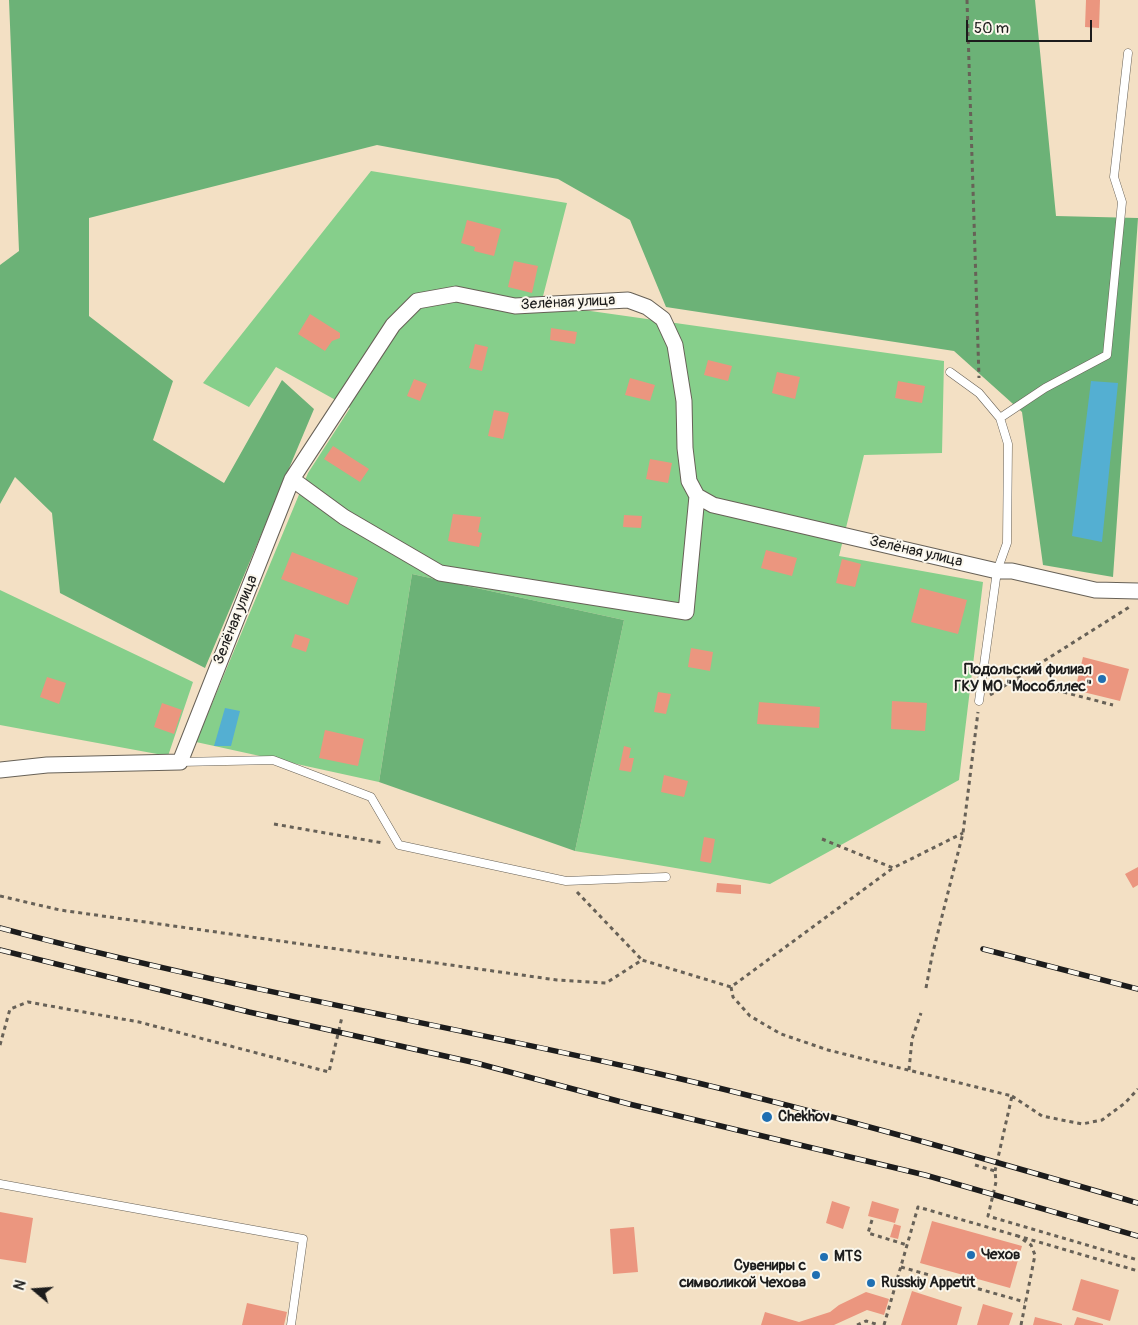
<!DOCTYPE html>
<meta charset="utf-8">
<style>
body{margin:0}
#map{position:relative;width:1138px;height:1325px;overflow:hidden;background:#f3e0c4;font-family:Pangolin,sans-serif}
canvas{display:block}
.north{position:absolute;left:10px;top:1265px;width:50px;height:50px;-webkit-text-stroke:4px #fbf7ec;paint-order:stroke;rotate:288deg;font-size:14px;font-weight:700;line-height:20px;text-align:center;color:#1c1c1c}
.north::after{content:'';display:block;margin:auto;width:18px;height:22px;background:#1c1c1c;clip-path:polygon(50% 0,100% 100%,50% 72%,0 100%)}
.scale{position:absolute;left:966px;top:20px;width:126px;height:22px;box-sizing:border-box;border:2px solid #1c1c1c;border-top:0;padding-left:6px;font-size:15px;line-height:18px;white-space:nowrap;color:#1c1c1c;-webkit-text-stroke:4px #fbf7ec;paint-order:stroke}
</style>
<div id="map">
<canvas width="1138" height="1325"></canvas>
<div class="north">N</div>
<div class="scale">50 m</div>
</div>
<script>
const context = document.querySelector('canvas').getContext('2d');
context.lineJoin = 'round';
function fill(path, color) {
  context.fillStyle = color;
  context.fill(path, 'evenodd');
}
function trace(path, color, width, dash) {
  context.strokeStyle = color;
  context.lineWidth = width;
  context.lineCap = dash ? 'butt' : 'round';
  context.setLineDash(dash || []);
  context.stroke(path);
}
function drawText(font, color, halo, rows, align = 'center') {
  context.font = font + ' Pangolin,sans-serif';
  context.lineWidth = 4;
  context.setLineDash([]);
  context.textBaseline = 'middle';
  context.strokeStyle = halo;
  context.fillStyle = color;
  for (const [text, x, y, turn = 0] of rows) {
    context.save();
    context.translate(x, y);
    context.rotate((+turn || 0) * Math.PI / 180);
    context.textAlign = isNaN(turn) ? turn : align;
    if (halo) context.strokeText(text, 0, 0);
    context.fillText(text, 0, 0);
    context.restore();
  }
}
const green = new Path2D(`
 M 371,171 L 567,203 L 541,304 L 944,361 L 942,453 L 864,455 L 839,556 L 983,582 L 959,780 L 770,884 L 575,851 L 624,620 L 412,574 L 379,782 L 196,742 L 308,473 L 350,408 L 276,367 L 249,407 L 203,383 Z
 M 0,590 L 193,682 L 168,756 L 0,725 Z`);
const forest = new Path2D(`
 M 9,0 L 1035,0 L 1056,216 L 1138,218 L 1113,577 L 1043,565 L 1022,412 L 954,351 L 666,307 L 630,220 L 558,179 L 377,145 L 89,218 L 89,316 L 173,381 L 153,440 L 224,483 L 282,380 L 314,409 L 205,668 L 60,593 L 52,513 L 15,477 L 0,504 L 0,265 L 19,251 Z
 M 412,574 L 624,620 L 575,851 L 379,782 Z`);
const water = new Path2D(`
 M 1091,381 L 1118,383 L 1102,542 L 1072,536 Z
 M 225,708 L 240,711 L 231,746 L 214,746 Z`);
const building = new Path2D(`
 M 1086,0 L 1100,0 L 1099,28 L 1085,27 Z
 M 467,220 L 501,229 L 494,256 L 474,251 L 475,247 L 461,243 Z
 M 514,261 L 538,266 L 532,293 L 508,287 Z
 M 310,314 L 340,333 L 340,338 L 332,341 L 325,351 L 298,334 Z
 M 551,328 L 577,332 L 575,344 L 550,340 Z
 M 475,344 L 488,347 L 482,371 L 469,368 Z
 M 708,360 L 732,366 L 728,381 L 704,375 Z
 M 777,372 L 800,377 L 795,399 L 772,393 Z
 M 630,378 L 655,385 L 650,401 L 625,395 Z
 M 414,379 L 427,384 L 420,401 L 407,396 Z
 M 898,381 L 925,386 L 922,403 L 895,398 Z
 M 494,410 L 509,413 L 503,439 L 488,436 Z
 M 333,446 L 369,469 L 360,482 L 324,459 Z
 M 650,459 L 672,463 L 668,483 L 646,479 Z
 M 453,514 L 481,517 L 478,532 L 482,533 L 479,547 L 448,541 Z
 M 624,515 L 642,516 L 641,528 L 623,527 Z
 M 766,550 L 797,558 L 792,576 L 761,568 Z
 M 292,552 L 358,578 L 348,605 L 281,579 Z
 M 842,559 L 861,564 L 855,587 L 836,583 Z
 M 920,588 L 967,600 L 958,634 L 911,622 Z
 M 295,634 L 310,639 L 306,652 L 291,647 Z
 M 691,648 L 713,652 L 710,671 L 688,667 Z
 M 1083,657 L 1129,669 L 1120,701 L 1075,690 Z
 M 47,677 L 66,683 L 59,704 L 40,697 Z
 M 658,692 L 671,694 L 666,714 L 654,712 Z
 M 892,701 L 927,703 L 925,731 L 891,729 Z
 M 759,702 L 820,707 L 819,728 L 757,724 Z
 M 162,703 L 182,710 L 174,734 L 154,727 Z
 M 325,730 L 364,739 L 358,766 L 319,758 Z
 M 624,746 L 631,748 L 629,758 L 634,758 L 631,772 L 619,770 Z
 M 664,775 L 688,781 L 684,797 L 661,792 Z
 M 704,837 L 715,839 L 711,863 L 700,861 Z
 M 1138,867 L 1138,885 L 1133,888 L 1125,874 Z
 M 717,883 L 741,885 L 741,894 L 716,892 Z
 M 832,1201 L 850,1207 L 843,1229 L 826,1223 Z
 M 872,1201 L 899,1209 L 895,1223 L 868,1216 Z
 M 0,1212 L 33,1218 L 26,1263 L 0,1259 Z
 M 932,1221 L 1022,1246 L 1010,1288 L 920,1263 Z
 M 894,1224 L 901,1226 L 898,1239 L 890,1237 Z
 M 634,1227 L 638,1272 L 613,1274 L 610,1229 Z
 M 1081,1279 L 1119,1290 L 1110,1321 L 1072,1310 Z
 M 912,1291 L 962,1307 L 957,1325 L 901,1325 Z
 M 866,1292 L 889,1299 L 884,1315 L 867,1310 L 834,1325 L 761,1325 L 765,1312 L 799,1322 L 830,1312 L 839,1305 Z
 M 247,1303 L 287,1312 L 284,1325 L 242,1325 Z
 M 983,1304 L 1013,1313 L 1009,1325 L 977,1325 Z
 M 1035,1317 L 1062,1324 L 1062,1325 L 1033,1325 Z
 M 1077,1317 L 1103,1324 L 1103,1325 L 1074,1325 Z`);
const path = new Path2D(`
 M 967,0 L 979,378
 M 1017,680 L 1113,705
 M 990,695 L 1131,606
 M 274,824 L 383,843
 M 822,839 L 893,868 L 963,833
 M 577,892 L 642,960
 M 0,896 L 60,910 L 557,980 L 606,983 L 642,960 L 731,987 L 893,868
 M 731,987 L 733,997 L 750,1016 L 781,1034 L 828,1050 L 1012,1096 L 995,1171
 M 926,988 L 932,956 L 963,833 L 978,712
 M 0,1045 L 10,1009 L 28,1002 L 139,1022 L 329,1072 L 342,1017
 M 909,1070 L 912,1039 L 921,1013
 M 1012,1096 L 1042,1116 L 1082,1124 L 1102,1120 L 1125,1103 L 1138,1089
 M 975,1165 L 995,1171 L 996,1182 L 988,1216 L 1138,1260
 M 872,1220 L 868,1233 L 907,1245
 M 901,1267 L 1025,1302
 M 857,1325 L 866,1321 L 879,1325
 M 884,1325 L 918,1207 L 1018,1236
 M 1021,1325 L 1035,1255 L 1031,1245 L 1018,1236 L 1138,1271`);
const lane = new Path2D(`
 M 950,372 L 979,393 L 1000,418 L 1008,444 L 1007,543 L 997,571 L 979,701
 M 1000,418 L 1045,388 L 1107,355 L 1122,202 L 1114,177 L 1128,53
 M 180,762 L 273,760 L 371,797 L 399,845 L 566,881 L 666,877
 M 0,1184 L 303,1239 L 291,1325`);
const street = new Path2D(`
 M 292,479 L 344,517 L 440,573 L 686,612 L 697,496
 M 0,770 L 47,765 L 180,762 L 292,479 L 393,325 L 417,301 L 456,294 L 515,306 L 628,300 L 647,307 L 663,319 L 675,345 L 684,401 L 685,448 L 689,481 L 697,496 L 713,505 L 997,571 L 1012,571 L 1095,590 L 1138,591`);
const rail = new Path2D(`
 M 0,928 C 211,984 425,1021 638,1069 C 806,1107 972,1155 1138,1203
 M 983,949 L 1138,989
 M 0,950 L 249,1012 L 476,1063 L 629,1104 L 925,1175 L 1138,1236`);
const markers = [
 [1102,679,5,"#1f6fb2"],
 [767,1117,6,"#1f6fb2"],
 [971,1255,5,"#1f6fb2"],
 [824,1257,5,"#1f6fb2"],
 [816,1275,5,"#1f6fb2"],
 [871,1283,5,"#1f6fb2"]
];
const streetNames = [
 ["Зелёная улица",568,303,-3],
 ["Зелёная улица",916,552,13],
 ["Зелёная улица",236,620,-68]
];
const poiNames = [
 ["Подольский филиал",1092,670,"right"],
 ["ГКУ МО \"Мособллес\"",1092,687,"right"],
 ["Chekhov",778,1117],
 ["Чехов",981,1255],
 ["MTS",834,1257],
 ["Сувениры с",806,1266,"right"],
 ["символикой Чехова",806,1283,"right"],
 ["Russkiy Appetit",881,1283]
];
fill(green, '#86cf8b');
fill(forest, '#6cb277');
fill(water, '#54afd2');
fill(building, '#eb967f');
trace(lane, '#676157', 9);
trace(street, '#676157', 17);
trace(path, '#676157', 3, [4, 4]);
trace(lane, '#fff', 8);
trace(street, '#fff', 15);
trace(rail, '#1c1c1c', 5.5);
trace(rail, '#fbf7ec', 4, [11]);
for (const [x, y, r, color] of markers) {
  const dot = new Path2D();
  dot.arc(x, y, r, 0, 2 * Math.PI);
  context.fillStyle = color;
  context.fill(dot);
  trace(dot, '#fbf7ec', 2);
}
drawText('15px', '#1c1c1c', '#fbf7ec', streetNames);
drawText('bold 15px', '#1c1c1c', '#fbf7ec', poiNames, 'left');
</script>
